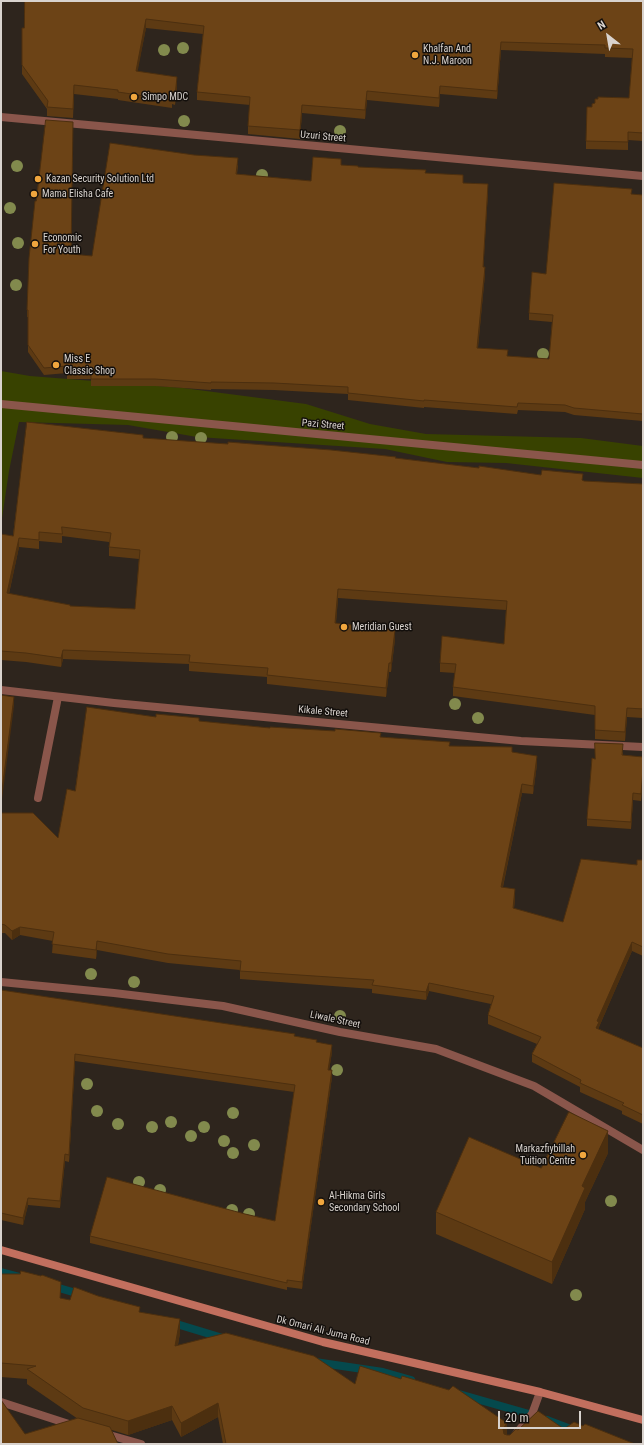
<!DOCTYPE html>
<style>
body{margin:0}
#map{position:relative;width:644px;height:1445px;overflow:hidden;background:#2e251d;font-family:"Roboto Condensed",sans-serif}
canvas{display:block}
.frame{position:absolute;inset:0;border:2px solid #d9d3ce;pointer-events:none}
.north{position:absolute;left:588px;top:16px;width:40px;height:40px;-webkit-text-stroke:3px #130f0c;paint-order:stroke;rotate:329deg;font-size:11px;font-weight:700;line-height:16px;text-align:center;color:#d9d3ce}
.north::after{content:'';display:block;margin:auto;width:14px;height:18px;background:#d9d3ce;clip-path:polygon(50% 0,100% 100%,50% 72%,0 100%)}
.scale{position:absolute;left:498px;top:1411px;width:83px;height:18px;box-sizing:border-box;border:2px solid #d9d3ce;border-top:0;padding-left:5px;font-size:12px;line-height:14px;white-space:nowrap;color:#d9d3ce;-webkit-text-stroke:3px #130f0c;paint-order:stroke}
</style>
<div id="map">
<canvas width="644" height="1445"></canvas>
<div class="frame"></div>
<div class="north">N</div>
<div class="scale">20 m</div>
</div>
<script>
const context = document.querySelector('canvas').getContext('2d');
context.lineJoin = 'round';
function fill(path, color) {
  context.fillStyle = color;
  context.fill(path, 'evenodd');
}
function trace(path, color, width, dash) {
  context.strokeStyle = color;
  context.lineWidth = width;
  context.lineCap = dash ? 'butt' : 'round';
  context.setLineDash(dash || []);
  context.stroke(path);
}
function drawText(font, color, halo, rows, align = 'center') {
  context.font = font + ' "Roboto Condensed",sans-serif';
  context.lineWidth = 3;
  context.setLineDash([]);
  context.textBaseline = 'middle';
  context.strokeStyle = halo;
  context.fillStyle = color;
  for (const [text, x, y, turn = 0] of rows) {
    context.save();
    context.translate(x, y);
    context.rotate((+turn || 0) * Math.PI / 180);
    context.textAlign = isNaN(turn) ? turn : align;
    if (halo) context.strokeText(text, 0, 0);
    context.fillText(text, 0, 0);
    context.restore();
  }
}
const green = new Path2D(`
 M 1,371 L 30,376 L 183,388 L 306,404 L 370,424 L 426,434 L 581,438 L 643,446 L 643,478 L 506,463 L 447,462 L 385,449 L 197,437 L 128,425 L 19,422 L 9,471 L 1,525 Z`);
const stream = new Path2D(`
 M 1,1272 L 20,1277
 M 52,1286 L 83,1295
 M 170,1322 L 226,1339
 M 315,1362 L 383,1372 L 411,1380
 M 459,1394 L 536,1416
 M 547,1420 L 576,1431`);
const lane = new Path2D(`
 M 38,798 L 58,697`);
const street = new Path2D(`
 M 1,117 L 643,176
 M 1,404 L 643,465
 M 1,690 L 114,703 L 521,741 L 643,747
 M 1,982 L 114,993 L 223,1006 L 340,1032 L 436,1049 L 534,1086 L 643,1150
 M 1,1402 L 75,1426
 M 106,1434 L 141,1444
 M 508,1444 L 532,1414 L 540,1392`);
const secondary = new Path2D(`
 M 1,1250 L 323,1342 L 540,1392 L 643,1420`);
const trees = [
 [183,48],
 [164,50],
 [184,121],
 [340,131],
 [17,166],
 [262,175],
 [10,208],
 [18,243],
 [16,285],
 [543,354],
 [172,437],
 [201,438],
 [455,704],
 [478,718],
 [91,974],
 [134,982],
 [340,1016],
 [337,1070],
 [87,1084],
 [97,1111],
 [233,1113],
 [171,1122],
 [118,1124],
 [152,1127],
 [204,1127],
 [191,1136],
 [224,1141],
 [254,1145],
 [233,1153],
 [139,1182],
 [160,1190],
 [611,1201],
 [232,1210],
 [249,1214],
 [576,1295]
];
const wall = new Path2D(`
 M 25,1 L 643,1 L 643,141 L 628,140 L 628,150 L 586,149 L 586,141 L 592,107 L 629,98 L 632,58 L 605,57 L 605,54 L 501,50 L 497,99 L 440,94 L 439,107 L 367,100 L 365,119 L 302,113 L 300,139 L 248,134 L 248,126 L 250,105 L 197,100 L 197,92 L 203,34 L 146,28 L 137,72 L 177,86 L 175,105 L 172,104 L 172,108 L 118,100 L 118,99 L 74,94 L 73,118 L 47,116 L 47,109 L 22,74 L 22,28 L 24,28 Z
 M 238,165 L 237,174 L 311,181 L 341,165 L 358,167 L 426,173 L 488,191 L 483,267 L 485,274 L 478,348 L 508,356 L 549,359 L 552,322 L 529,320 L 529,313 L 546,274 L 632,194 L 643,195 L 643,421 L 574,415 L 565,412 L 518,410 L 517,414 L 424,407 L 424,408 L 348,400 L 348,394 L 274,390 L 211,389 L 211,390 L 155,386 L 91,386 L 91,379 L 67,379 L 67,373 L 44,375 L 28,352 L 28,317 L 27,317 L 27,310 L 71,254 L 92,256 Z
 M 143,438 L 396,458 L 583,481 L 643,484 L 643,718 L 627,717 L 625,741 L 595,739 L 595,715 L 453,696 L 453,687 L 455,673 L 440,672 L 440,663 L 504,644 L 506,610 L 338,598 L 336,623 L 395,639 L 391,672 L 389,672 L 386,697 L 267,684 L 267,677 L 189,671 L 189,664 L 63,659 L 61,667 L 26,662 L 1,660 L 1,534 L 13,536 ZM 62,536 L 109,542 L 109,556 L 139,559 L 135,609 L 70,606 L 9,594 L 19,547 L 39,549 L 39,541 L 62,543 Z
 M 156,717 L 270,728 L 381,737 L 450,746 L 512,752 L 537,764 L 533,794 L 522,793 L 503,887 L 515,898 L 514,909 L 563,922 L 643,860 L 643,956 L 632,951 L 599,1027 L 599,1029 L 643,1048 L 643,1124 L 622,1114 L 622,1111 L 580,1092 L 580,1087 L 532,1062 L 532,1054 L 537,1044 L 488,1024 L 488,1015 L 491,1004 L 429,991 L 426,1000 L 372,993 L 372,989 L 240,979 L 240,970 L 168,963 L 97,950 L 96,959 L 52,953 L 53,941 L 20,935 L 12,940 L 5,933 L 1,933 L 1,813 L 58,838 L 75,791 Z
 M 623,752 L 623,755 L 643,757 L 643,776 L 641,801 L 633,800 L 631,829 L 587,826 L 587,819 L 595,759 Z
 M 1,990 L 295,1036 L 317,1043 L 332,1052 L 329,1070 L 332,1077 L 302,1289 L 287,1287 L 287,1290 L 90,1243 L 90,1236 L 245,1214 L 275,1221 L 294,1092 L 75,1061 L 69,1162 L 65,1161 L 60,1208 L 28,1205 L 23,1225 L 1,1220 Z
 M 608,1153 L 585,1202 L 585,1209 L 552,1284 L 436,1234 L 436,1212 L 541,1168 Z
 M 1,1274 L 61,1299 L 140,1312 L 180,1333 L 178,1345 L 355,1384 L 507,1423 L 507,1435 L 510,1435 L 518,1430 L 564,1429 L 635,1444 L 223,1444 L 218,1417 L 181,1437 L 172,1420 L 128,1435 L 112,1430 L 25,1434 L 78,1419 L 27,1384 L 27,1379 L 1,1377 Z`);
const shadedWall = new Path2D(`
 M 146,19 L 146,28 L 136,80 L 136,71 Z
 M 501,42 L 501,50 L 497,99 L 497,91 Z
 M 177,77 L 177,86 L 175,105 L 175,96 Z
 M 440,86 L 440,94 L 439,107 L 439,98 Z
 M 367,91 L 367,100 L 365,119 L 365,110 Z
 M 302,105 L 302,113 L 300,139 L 300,130 Z
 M 488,184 L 488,191 L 483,274 L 483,267 Z
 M 485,267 L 485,274 L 477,355 L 477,348 Z
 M 19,538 L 19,547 L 7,602 L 7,593 Z
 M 338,589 L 338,598 L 335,632 L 335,623 Z
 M 395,630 L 395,639 L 391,672 L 391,663 Z
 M 63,650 L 63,659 L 61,667 L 61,658 Z
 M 389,663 L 389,672 L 386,697 L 386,688 Z
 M 14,697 L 14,706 L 1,807 L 1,798 Z
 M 627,708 L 627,717 L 625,741 L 625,732 Z
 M 537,756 L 537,764 L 533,794 L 533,786 Z
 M 643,769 L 643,776 L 641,801 L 641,794 Z
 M 522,784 L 522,793 L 501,895 L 501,887 Z
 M 633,793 L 633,800 L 631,829 L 631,822 Z
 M 515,889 L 515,898 L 513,917 L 513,908 Z
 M 20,927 L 20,935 L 12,940 L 12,931 Z
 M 97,941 L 97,950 L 96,959 L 96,950 Z
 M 632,942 L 632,951 L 599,1027 L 599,1031 L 596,1028 L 597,1021 Z
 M 429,983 L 429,991 L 426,1000 L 426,992 Z
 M 332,1045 L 332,1052 L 328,1077 L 328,1070 Z
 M 75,1054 L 75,1061 L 69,1162 L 69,1155 Z
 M 332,1070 L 332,1077 L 302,1289 L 302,1282 Z
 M 608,1131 L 608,1153 L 585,1202 L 585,1209 L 552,1284 L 552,1262 L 582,1186 Z
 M 65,1154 L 65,1161 L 60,1208 L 60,1201 Z
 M 28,1198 L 28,1205 L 23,1225 L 23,1218 Z
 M 180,1319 L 180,1333 L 175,1360 L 175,1346 Z
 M 218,1403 L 218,1417 L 181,1437 L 181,1423 Z
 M 172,1406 L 172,1420 L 128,1435 L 128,1421 Z
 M 507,1423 L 507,1437 L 503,1444 L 503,1429 Z`);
const building = new Path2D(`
 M 25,1 L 643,1 L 643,133 L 628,132 L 628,142 L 586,141 L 587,107 L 592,107 L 592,104 L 595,103 L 595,99 L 598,99 L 598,97 L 629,98 L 633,49 L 605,48 L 605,45 L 501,42 L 497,91 L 440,86 L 439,98 L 367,91 L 365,110 L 302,105 L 300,130 L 248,126 L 250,97 L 197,92 L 204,26 L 146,19 L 136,71 L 177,77 L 175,96 L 172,96 L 172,100 L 118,92 L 118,90 L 74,85 L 73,109 L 47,107 L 48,101 L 22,65 L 22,28 L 24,28 Z
 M 46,120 L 73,122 L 71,254 L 92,256 L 110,143 L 194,155 L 238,158 L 236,174 L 311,181 L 313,157 L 341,159 L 341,165 L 358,166 L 358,167 L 426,170 L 425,173 L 463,175 L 463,183 L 488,184 L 483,267 L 485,267 L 477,348 L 508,350 L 507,356 L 549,359 L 553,315 L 529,313 L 532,272 L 546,274 L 554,183 L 632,189 L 631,194 L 643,195 L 643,414 L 574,408 L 565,405 L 518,403 L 517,407 L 424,400 L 424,401 L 348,393 L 348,387 L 274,383 L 211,382 L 211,383 L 155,379 L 91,379 L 91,372 L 67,372 L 67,366 L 44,368 L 28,345 L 28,310 L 27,310 L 29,258 L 35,201 L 36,201 Z
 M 27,422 L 143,435 L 143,438 L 228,444 L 228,442 L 265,445 L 331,450 L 396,457 L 395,458 L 479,468 L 479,466 L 541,475 L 542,470 L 583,474 L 582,480 L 584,481 L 643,484 L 643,709 L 627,708 L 625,732 L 595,730 L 595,706 L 453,687 L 456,664 L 440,663 L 442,636 L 504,644 L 507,601 L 338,589 L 335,623 L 395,630 L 391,663 L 389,663 L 386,688 L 267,675 L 268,668 L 189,662 L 190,655 L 63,650 L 61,658 L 26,653 L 1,651 L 1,534 L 13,536 ZM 62,527 L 111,533 L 109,547 L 140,550 L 135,609 L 70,606 L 70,605 L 7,593 L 19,538 L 39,540 L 39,532 L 62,534 Z
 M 1,695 L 14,697 L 1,798 Z
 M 87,707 L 156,717 L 156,714 L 199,718 L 199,721 L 270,728 L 270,727 L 335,731 L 335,729 L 381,733 L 380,737 L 450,742 L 449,746 L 512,747 L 512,752 L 537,756 L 533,786 L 522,784 L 501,887 L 515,889 L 513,908 L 563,922 L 581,859 L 637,865 L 637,860 L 643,860 L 643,947 L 632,942 L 597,1021 L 599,1022 L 596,1028 L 643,1048 L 643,1115 L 622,1105 L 624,1103 L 580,1083 L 581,1080 L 532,1054 L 541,1037 L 488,1015 L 494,996 L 429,983 L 426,992 L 372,985 L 374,980 L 240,971 L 241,961 L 168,954 L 97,941 L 96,950 L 52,944 L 54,932 L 20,927 L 12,931 L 5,925 L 1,924 L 1,813 L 33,813 L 58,838 L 67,789 L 75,791 Z
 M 595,743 L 623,744 L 622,755 L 643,757 L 643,769 L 641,794 L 633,793 L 631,822 L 587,819 L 592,758 L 595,759 Z
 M 1,990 L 295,1034 L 294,1036 L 317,1040 L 316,1042 L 332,1045 L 328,1070 L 332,1070 L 302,1282 L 287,1280 L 287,1283 L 90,1236 L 107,1177 L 245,1214 L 275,1221 L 295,1085 L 75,1054 L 69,1155 L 65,1154 L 60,1201 L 28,1198 L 23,1218 L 1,1213 Z
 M 569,1112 L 608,1131 L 582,1186 L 585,1188 L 552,1262 L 436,1212 L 469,1137 L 541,1168 Z
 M 21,1271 L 41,1276 L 42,1275 L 61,1282 L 60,1298 L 70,1300 L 74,1287 L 98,1296 L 140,1307 L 139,1312 L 180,1319 L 175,1346 L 226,1333 L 314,1356 L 355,1384 L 360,1366 L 401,1379 L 402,1376 L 449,1390 L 453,1386 L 507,1423 L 503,1429 L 504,1434 L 507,1435 L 510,1435 L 516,1429 L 518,1430 L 538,1411 L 564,1429 L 574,1422 L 583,1426 L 585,1424 L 635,1444 L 226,1444 L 218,1403 L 181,1423 L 172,1406 L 128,1421 L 83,1408 L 27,1369 L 36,1366 L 1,1363 L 1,1274 L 20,1274 Z
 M 1,1400 L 25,1434 L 78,1418 L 110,1427 L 118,1444 L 1,1444 Z`);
const markers = [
 [415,55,4,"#f0a63e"],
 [134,97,4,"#f0a63e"],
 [38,179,4,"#f0a63e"],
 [34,194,4,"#f0a63e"],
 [35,244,4,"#f0a63e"],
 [56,365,4,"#f0a63e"],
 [344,627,4,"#f0a63e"],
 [583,1155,4,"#f0a63e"],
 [321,1202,4,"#f0a63e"]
];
const poiNames = [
 ["Khalfan And",423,49],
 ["N.J. Maroon",423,61],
 ["Simpo MDC",142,97],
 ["Kazan Security Solution Ltd",46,179],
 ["Mama Elisha Cafe",42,194],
 ["Economic",43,238],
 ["For Youth",43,250],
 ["Miss E",64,359],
 ["Classic Shop",64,371],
 ["Meridian Guest",352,627],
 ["Markazfiybillah",575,1149,"right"],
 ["Tuition Centre",575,1161,"right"],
 ["Al-Hikma Girls",329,1196],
 ["Secondary School",329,1208]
];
const streetNames = [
 ["Uzuri Street",323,137,5],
 ["Pazi Street",323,425,5],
 ["Kikale Street",323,712,5],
 ["Liwale Street",335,1020,12],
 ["Dk Omari Ali Juma Road",323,1331,14]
];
fill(green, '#384200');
trace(stream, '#05494d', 8);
trace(lane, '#8a564b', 8);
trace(street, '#8a564b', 8);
trace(secondary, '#c26f5e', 8);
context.fillStyle = '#828a4d';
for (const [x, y] of trees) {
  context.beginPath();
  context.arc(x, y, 6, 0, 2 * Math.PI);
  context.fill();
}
fill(wall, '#5d3a13');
fill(shadedWall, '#4c2f0f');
fill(building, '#6c4316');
trace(building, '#4c2f0f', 1);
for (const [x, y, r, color] of markers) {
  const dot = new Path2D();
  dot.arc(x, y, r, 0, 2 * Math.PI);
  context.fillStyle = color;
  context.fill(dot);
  trace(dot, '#130f0c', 1.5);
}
drawText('10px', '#d9d3ce', '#130f0c', poiNames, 'left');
drawText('10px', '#d9d3ce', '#130f0c', streetNames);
</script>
